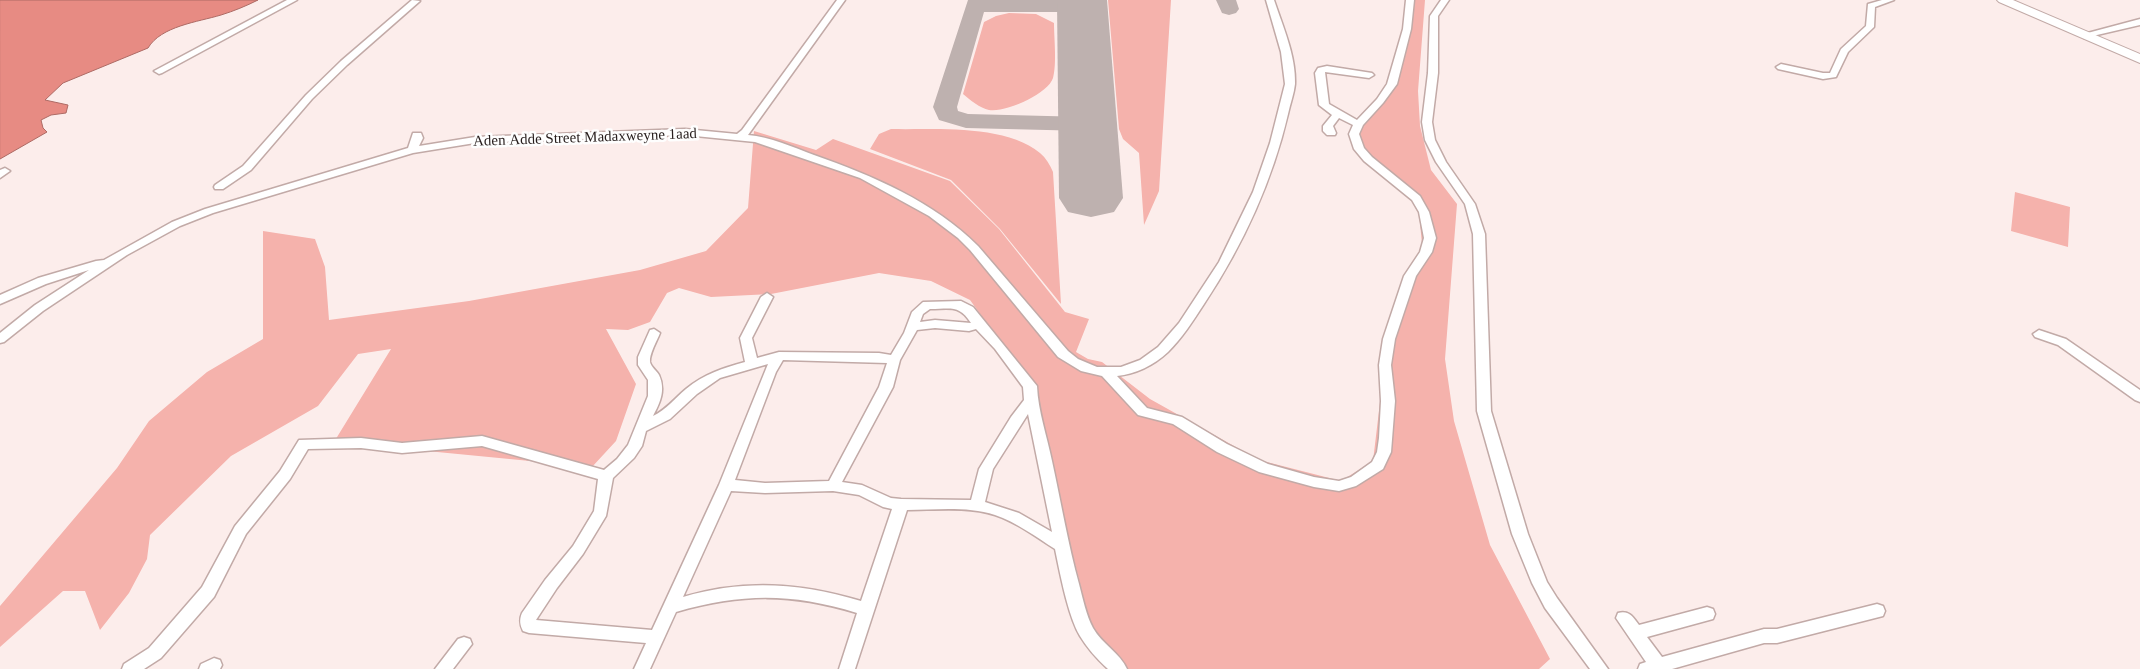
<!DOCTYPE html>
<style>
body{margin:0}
canvas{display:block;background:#fcedeb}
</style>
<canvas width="2140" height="669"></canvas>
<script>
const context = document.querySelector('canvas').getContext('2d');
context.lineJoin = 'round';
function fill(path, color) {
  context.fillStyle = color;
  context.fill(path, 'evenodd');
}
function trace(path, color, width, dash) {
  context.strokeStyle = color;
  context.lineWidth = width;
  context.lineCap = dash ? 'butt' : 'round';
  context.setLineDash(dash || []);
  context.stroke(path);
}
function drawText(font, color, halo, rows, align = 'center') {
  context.font = font + ' Georgia,serif';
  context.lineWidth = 5;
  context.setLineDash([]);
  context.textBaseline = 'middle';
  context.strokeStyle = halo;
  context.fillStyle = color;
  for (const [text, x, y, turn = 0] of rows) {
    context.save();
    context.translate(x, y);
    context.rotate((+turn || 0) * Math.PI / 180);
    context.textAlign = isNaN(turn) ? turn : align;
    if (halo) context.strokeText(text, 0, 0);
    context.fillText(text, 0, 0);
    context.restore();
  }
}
const green = new Path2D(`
 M 1108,0 L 1171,0 L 1159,191 L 1144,225 L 1139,153 L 1123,139 L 1119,129 Z
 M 1406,0 L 1425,0 L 1418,91 L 1420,126 L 1431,170 L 1457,204 L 1445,359 L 1454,421 L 1490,545 L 1550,659 L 1539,669 L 1128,669 L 1095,643 L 1029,382 L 970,300 L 931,281 L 879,273 L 771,294 L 711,297 L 679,288 L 667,293 L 650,322 L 628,330 L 606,329 L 636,384 L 616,441 L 592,467 L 334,442 L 391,349 L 358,354 L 318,406 L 231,456 L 150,535 L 147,559 L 129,593 L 100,630 L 85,591 L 63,591 L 0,647 L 0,606 L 117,468 L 149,421 L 207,372 L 263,339 L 263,231 L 315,239 L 325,267 L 329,320 L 469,301 L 640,270 L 706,251 L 748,208 L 754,131 L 816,150 L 833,139 L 950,181 L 999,229 L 1065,312 L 1089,319 L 1076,352 L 1088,359 L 1102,362 L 1150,399 L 1259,460 L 1341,481 L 1373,461 L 1389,327 L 1423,254 L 1418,203 L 1360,153 L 1355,124 L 1387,91 L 1406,20 Z
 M 1009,13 L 1036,14 L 1054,23 C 1054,38 1057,64 1053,78 C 1048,94 1005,113 989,110 C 980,108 970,100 963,94 L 984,22 L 996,16 Z
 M 891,129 C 935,130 1005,124 1040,153 C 1046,158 1050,165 1053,172 L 1061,304 L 1000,229 L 951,180 L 870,149 L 879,134 Z
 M 2015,192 L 2070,207 L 2068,247 L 2011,231 Z`);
const water = new Path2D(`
 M 0,0 L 258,0 C 246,6 234,11 221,15 C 198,22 161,26 148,48 L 63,83 L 45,100 L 68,105 L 66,113 L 51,115 L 41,120 L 43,128 L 47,132 L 0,159 Z`);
const taxiway = new Path2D(`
 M 968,0 L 1082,0 L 1089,2 L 1092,6 L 1089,10 L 1082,12 L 984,12 L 957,107 L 958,111 L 968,114 L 1087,117 L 1095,119 L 1099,124 L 1095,129 L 1087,131 L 966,128 L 939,120 L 933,107 Z
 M 1216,0 L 1236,0 L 1239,9 L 1236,13 L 1229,15 L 1222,13 Z`);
const runway = new Path2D(`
 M 1057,0 L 1107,0 L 1123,198 L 1114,212 L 1091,217 L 1068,212 L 1059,198 Z`);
const minor = new Path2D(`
 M 287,0 L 297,0 L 162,73 L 159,74 L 154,71 Z
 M 412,0 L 420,1 L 347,65 L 312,99 L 251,170 L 223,189 L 215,189 L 214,187 L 215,185 L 243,166 L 306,95 L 341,61 Z
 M 837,0 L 845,0 L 748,135 C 770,137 793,147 814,155 C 873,176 933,201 978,246 L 1068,351 L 1078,359 L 1097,367 L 1121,367 L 1140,360 L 1158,347 L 1179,323 L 1219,262 L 1253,192 L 1270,143 L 1285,84 L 1281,52 L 1266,0 L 1274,0 C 1283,27 1296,56 1295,84 C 1294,94 1290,104 1288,114 C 1272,182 1243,245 1204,304 C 1193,321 1182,338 1168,352 C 1154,365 1136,374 1117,376 L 1147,408 L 1182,417 L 1227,444 L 1268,464 L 1314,477 L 1339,481 L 1351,477 L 1372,462 L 1377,452 L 1379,438 L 1381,401 L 1379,365 L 1383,339 L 1404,276 L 1420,252 L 1424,238 L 1419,212 L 1412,200 L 1364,161 L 1354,149 L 1349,134 L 1353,125 L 1339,118 L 1333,126 L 1336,133 L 1335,135 L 1327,135 L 1323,131 L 1323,126 L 1332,115 L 1319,105 L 1315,73 L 1318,68 L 1327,66 L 1372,73 L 1374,75 L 1369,78 L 1325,72 L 1329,104 L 1357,120 L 1377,99 L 1387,84 L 1403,29 L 1406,0 L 1414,0 L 1411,29 L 1397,84 L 1383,103 L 1363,125 L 1359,134 L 1364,148 L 1372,157 L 1420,196 L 1429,212 L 1436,238 L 1432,252 L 1416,276 L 1395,339 L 1391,365 L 1395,401 L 1391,452 L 1383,469 L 1356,486 L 1339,491 L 1314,487 L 1259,472 L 1217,452 L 1173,424 L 1138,415 L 1102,376 L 1081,371 L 1058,357 L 970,250 L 958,238 L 929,216 L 860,178 L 755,142 L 685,135 L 475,143 L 413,153 L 213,213 L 180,226 L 127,255 L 43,311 L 4,342 L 0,343 L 0,333 L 35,305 L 89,270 L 46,284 L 0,304 L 0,295 L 38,278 L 96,261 L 104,260 L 172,222 L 205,209 L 408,148 L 413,133 L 421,133 L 423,138 L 419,146 L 475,137 L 685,129 L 737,134 L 742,130 Z
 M 1441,0 L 1449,0 L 1438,16 L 1438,73 L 1432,122 L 1435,140 L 1446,162 L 1475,204 L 1485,234 L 1491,411 L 1528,534 L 1547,582 L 1557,598 L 1608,669 L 1590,669 L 1545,608 L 1532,583 L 1512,534 L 1477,411 L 1473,234 L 1465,204 L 1436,162 L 1425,140 L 1422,122 L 1428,73 L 1430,16 Z
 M 1882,0 L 1894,0 L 1875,7 L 1874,27 L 1848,52 L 1836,77 L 1823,79 L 1778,69 L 1776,67 L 1781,64 L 1823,73 L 1830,73 L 1841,49 L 1866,26 L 1868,4 Z
 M 2140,19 L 2140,25 L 2084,38 L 2080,35 Z
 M 5,168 L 10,171 L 0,178 L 0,170 Z
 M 767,293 L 773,297 L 752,338 L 757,358 L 779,352 L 879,353 L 891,355 L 904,333 L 912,312 L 923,302 L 961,301 L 973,307 L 1037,386 C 1038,411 1047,436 1052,461 C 1061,502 1068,544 1079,584 C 1083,599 1086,615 1093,628 C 1102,644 1120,653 1127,669 L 1108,669 C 1097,659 1088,649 1080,636 C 1068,616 1060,573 1055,549 C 1036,537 1016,522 995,515 C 967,506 935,510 907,510 L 855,669 L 839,669 L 857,613 C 791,593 743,593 676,612 L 650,669 L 634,669 L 646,643 L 529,633 L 523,631 C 520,625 519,620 522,613 L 545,580 L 573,546 L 594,511 L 598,479 L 482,446 L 402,453 L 361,448 L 308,449 L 290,479 L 246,534 L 214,597 L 161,658 L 144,669 L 122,669 L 124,664 L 149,648 L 202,587 L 235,526 L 280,471 L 299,440 L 361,438 L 402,443 L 482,436 L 604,470 L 617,459 L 628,445 L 648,396 L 648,380 L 638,365 L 638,357 L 650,330 L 654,329 L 660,333 C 657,341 649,354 650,362 C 651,367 657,371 659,375 C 666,390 660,403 653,416 C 666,410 675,398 686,389 C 704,374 723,368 745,362 L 740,338 L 761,297 ZM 930,309 C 950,309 959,304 971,323 L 935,320 L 920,322 L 923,314 ZM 935,328 L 969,331 L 976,329 L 995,349 L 1023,387 L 1024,400 L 1011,417 L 979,469 L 971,500 L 901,499 L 891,498 L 862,485 L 842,482 L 893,387 L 900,360 L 917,330 ZM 783,360 L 887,363 L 879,387 L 829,481 L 765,483 L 735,480 L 776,372 ZM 768,364 L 719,485 L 652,630 L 536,620 L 557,588 L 583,554 L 606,516 L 613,478 L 634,458 L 642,446 L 646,431 L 670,419 L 697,394 L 720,378 ZM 1028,414 L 1052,532 L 1019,513 L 985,502 L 993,469 ZM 731,491 L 765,493 L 833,491 L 859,495 L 883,507 L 892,509 L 861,601 C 800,583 745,579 683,597 Z
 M 2039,330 L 2066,339 L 2140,390 L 2140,402 L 2135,400 L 2058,345 L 2035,337 L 2033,334 Z
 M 1877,604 L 1883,606 L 1885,611 L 1883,616 L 1777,643 L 1764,643 L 1672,669 L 1638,669 L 1640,664 L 1646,662 L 1616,618 L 1618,613 C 1629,610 1633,617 1639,625 L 1707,607 L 1713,609 L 1715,614 L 1713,619 L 1647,637 L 1662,657 L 1764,629 L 1777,629 Z
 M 464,637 L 470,639 L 472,644 L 453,669 L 435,669 L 458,639 Z
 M 214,658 L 220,660 L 222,665 L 220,669 L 199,669 L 201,664 Z`);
const secondary = new Path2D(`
 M 1997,0 L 2013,0 L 2140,54 L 2140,63 L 1999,2 Z`);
const streetNames = [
 ["Aden Adde Street Madaxweyne 1aad",585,138,-2]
];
fill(green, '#f5b2ac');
fill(water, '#e78b83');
trace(water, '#ad6a64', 1);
fill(taxiway, '#beb1af');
fill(runway, '#beb1af');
trace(minor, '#c2aaa7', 3);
trace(secondary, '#c2aaa7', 2);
fill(minor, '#fff');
fill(secondary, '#fff');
drawText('15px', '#261d1c', '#fefefe', streetNames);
</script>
